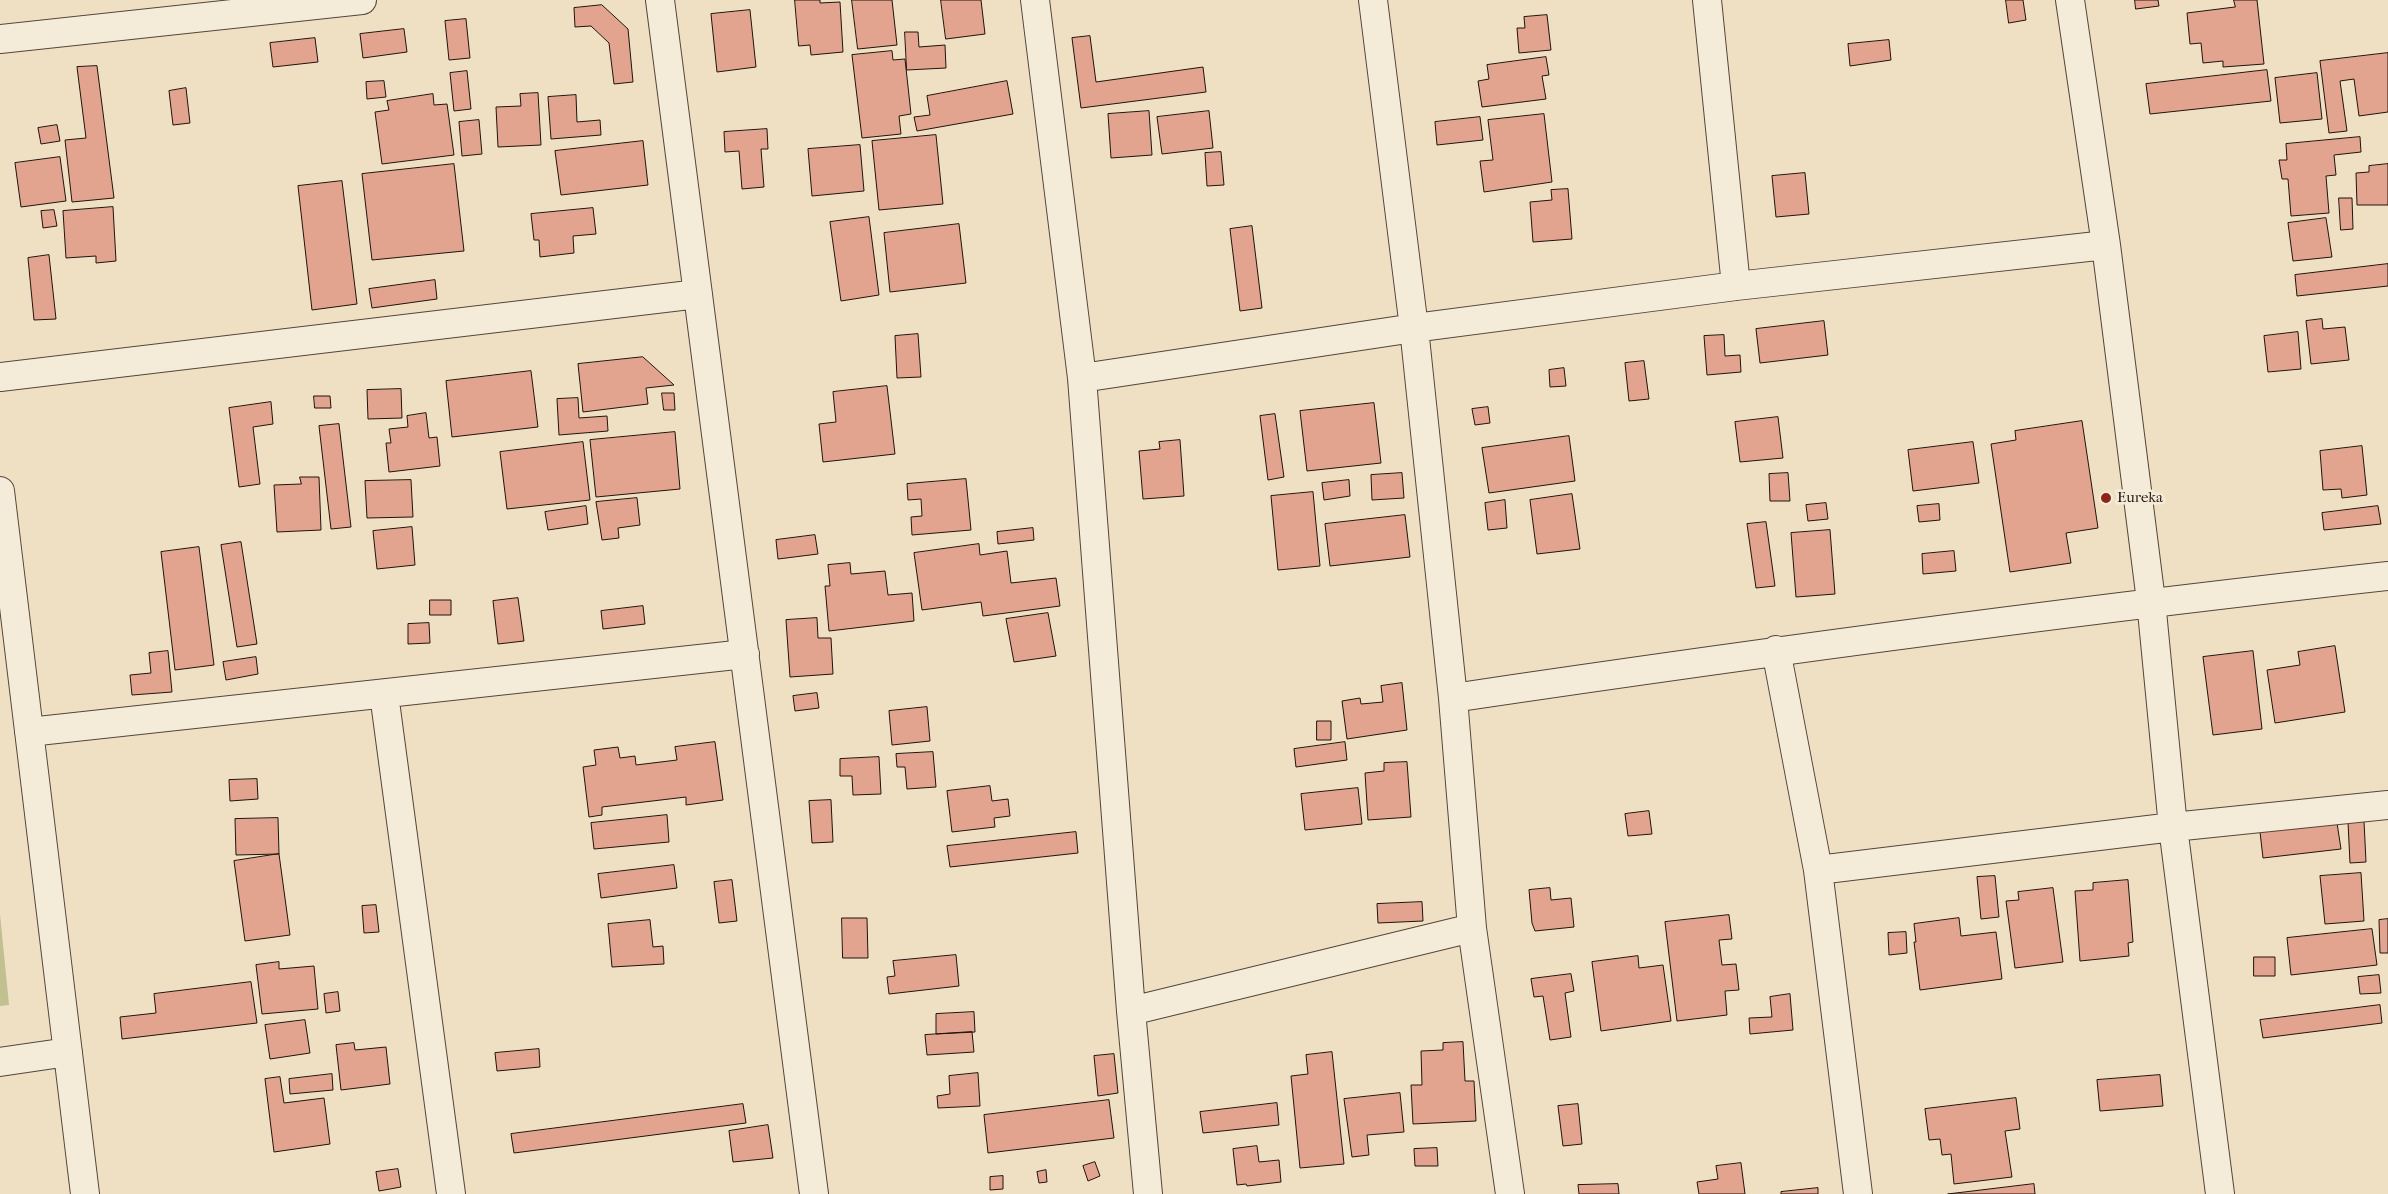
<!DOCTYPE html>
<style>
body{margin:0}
canvas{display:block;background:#efe0c4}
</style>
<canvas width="2388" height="1194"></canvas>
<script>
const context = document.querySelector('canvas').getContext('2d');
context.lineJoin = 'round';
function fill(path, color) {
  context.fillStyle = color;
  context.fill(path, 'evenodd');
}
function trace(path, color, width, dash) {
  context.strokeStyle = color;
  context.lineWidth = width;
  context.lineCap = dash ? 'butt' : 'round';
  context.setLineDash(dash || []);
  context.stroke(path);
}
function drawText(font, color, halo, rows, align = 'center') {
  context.font = font + ' "IM FELL French Canon",serif';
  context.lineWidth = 5;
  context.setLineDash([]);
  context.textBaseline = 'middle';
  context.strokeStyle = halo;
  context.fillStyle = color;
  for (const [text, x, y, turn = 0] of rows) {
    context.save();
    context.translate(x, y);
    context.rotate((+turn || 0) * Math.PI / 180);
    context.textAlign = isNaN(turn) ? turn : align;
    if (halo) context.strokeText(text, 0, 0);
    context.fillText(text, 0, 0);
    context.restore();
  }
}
const green = new Path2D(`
 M 0,914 L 9,1005 L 0,1006 Z`);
const building = new Path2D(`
 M 795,0 L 820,0 L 820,3 L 840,2 L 843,52 L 811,55 L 810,45 L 799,46 Z
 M 852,0 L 892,0 L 897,45 L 858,49 Z
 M 941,0 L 981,0 L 985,34 L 946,39 Z
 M 2006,0 L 2023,0 L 2026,20 L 2009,23 Z
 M 2135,0 L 2158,0 L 2159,6 L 2136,9 Z
 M 2234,0 L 2257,0 L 2264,64 L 2223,67 L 2223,61 L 2203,63 L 2201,43 L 2190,44 L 2187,13 L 2235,7 Z
 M 602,5 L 628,29 L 633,82 L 614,84 L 609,43 L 591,26 L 575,27 L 574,8 Z
 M 750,10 L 756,67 L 717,72 L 711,14 Z
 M 1547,15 L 1551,50 L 1519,53 L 1517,28 L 1525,28 L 1524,17 Z
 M 466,19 L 470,58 L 449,60 L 445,21 Z
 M 404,29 L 407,52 L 363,58 L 360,34 Z
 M 905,32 L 918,32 L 919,47 L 945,45 L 946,68 L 907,70 Z
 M 1090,36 L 1096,82 L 1203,67 L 1206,92 L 1081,108 L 1072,38 Z
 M 315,38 L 318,62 L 273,67 L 270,43 Z
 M 1889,40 L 1891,60 L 1850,66 L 1848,44 Z
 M 892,51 L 893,60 L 905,59 L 911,114 L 899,116 L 901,134 L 862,138 L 852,55 Z
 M 2388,53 L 2388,112 L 2359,116 L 2354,79 L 2340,81 L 2347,131 L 2329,133 L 2320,61 Z
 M 1546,57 L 1549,75 L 1542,76 L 1546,99 L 1482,107 L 1478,81 L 1489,79 L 1487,65 Z
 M 97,66 L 114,198 L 72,202 L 65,140 L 86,138 L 77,67 Z
 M 2267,70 L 2271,101 L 2150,114 L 2146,84 Z
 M 467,71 L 471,109 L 454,111 L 450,73 Z
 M 2317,73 L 2322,119 L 2280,123 L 2275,78 Z
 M 384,81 L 386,97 L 367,99 L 366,82 Z
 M 1007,81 L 1013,114 L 917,131 L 914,117 L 930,115 L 927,96 Z
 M 186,88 L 190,123 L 173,125 L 169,91 Z
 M 538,93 L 541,145 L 498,147 L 496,107 L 521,106 L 520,94 Z
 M 433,94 L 434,105 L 447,104 L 454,155 L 382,164 L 375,112 L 389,110 L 387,101 Z
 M 576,95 L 577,122 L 600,120 L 601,135 L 551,139 L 548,97 Z
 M 1149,111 L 1152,155 L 1111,158 L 1108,114 Z
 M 1209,111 L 1213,148 L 1162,154 L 1157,117 Z
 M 1544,114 L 1552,182 L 1484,192 L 1480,161 L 1493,160 L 1488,120 Z
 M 1480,117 L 1483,140 L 1437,145 L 1435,122 Z
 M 479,120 L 482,154 L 462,156 L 459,122 Z
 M 57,125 L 60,141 L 41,144 L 38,128 Z
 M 767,129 L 768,149 L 761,149 L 764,187 L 742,189 L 739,151 L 725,152 L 724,132 Z
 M 936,135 L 943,204 L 879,210 L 872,141 Z
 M 2360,137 L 2361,152 L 2334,155 L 2336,175 L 2326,176 L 2329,213 L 2291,216 L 2288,179 L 2282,179 L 2279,160 L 2287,160 L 2286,144 Z
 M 643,141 L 648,185 L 561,195 L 555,151 Z
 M 860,145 L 864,191 L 812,196 L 808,149 Z
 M 1221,152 L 1224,185 L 1207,186 L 1205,153 Z
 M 60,157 L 66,201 L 21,207 L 15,163 Z
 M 454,164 L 464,251 L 372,260 L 362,174 Z
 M 2388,164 L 2388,205 L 2357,205 L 2356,173 L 2369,172 L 2369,166 Z
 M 1805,173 L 1809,214 L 1776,217 L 1772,176 Z
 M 342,181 L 357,304 L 312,310 L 298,186 Z
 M 1568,189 L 1572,239 L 1533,242 L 1530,202 L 1552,200 L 1551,190 Z
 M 2339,198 L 2352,198 L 2353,229 L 2341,230 Z
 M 113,207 L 116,261 L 96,263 L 96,256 L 66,258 L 63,211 Z
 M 593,208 L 596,234 L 573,236 L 574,253 L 540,257 L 539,240 L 534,240 L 531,214 Z
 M 54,210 L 57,226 L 43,228 L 41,211 Z
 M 869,217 L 879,295 L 841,301 L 830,222 Z
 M 2326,218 L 2332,257 L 2293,261 L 2288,223 Z
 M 959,224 L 966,283 L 890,292 L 884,233 Z
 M 1252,226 L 1262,308 L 1240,311 L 1230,229 Z
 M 49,255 L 56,319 L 34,320 L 28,258 Z
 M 2388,264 L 2388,286 L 2297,296 L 2295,275 Z
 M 435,280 L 437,299 L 372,308 L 369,289 Z
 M 2322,319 L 2323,329 L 2345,327 L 2349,360 L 2311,364 L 2306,321 Z
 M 1824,321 L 1828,355 L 1760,363 L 1756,329 Z
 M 2298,332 L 2301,369 L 2268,372 L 2264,336 Z
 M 918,334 L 921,377 L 897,378 L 895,336 Z
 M 1724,335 L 1725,356 L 1740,355 L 1741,372 L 1707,375 L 1704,336 Z
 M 643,357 L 674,385 L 646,388 L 648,404 L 583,412 L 578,364 Z
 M 1644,361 L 1649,399 L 1629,401 L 1625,363 Z
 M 1564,368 L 1566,386 L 1550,387 L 1549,370 Z
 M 531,371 L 538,427 L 452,437 L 446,381 Z
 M 887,386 L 895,454 L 823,462 L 819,424 L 836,422 L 833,392 Z
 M 401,389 L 402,418 L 368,419 L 367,390 Z
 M 662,393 L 674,393 L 675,410 L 664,410 Z
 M 314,396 L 330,396 L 331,408 L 315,408 Z
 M 578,398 L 579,418 L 607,416 L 608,431 L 559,435 L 557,399 Z
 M 271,402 L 273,424 L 253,427 L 260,484 L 239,487 L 229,408 Z
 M 1374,403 L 1381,463 L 1307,471 L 1300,411 Z
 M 1488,407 L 1490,423 L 1475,425 L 1472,409 Z
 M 426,413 L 429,438 L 437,437 L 440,466 L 389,472 L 386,443 L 391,443 L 389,429 L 408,427 L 407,416 Z
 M 1275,414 L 1284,477 L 1268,480 L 1260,416 Z
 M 1778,417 L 1783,458 L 1740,462 L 1735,422 Z
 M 2082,421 L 2098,528 L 2066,533 L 2071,563 L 2010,572 L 1991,444 L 2016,440 L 2015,431 Z
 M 339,424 L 351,527 L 331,529 L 319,426 Z
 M 675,432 L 680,489 L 596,497 L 590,440 Z
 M 1569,436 L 1575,481 L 1489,493 L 1482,448 Z
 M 1180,440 L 1184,496 L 1143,499 L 1139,451 L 1160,449 L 1159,442 Z
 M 583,442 L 590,500 L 507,509 L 500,452 Z
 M 1973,442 L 1979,483 L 1913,491 L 1908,450 Z
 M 2362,446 L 2367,495 L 2342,498 L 2341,489 L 2323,490 L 2320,451 Z
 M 1402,473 L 1404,498 L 1372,500 L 1371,475 Z
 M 1788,473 L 1790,501 L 1770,501 L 1769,474 Z
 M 300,477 L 319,477 L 321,530 L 277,532 L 274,485 L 301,484 Z
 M 966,479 L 971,530 L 912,535 L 911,517 L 922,516 L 921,499 L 908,500 L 907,484 Z
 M 411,480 L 413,517 L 367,518 L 365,481 Z
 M 1349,480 L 1350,496 L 1324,500 L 1322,483 Z
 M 1313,492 L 1320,566 L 1278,570 L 1271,496 Z
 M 1572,494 L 1580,549 L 1537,554 L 1530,500 Z
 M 637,498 L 640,525 L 618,528 L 619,538 L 602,540 L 596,502 Z
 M 1505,500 L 1507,528 L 1488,530 L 1485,503 Z
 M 1826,503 L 1828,519 L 1808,521 L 1806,505 Z
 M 1939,504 L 1940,520 L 1919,522 L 1917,506 Z
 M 586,506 L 588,524 L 548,530 L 545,512 Z
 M 2378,506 L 2381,524 L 2324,530 L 2322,513 Z
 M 1405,515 L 1410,557 L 1330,566 L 1325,524 Z
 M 1766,522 L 1775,586 L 1756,588 L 1747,524 Z
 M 412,527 L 415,565 L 377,569 L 373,531 Z
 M 1033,528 L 1034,540 L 998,544 L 997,532 Z
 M 1830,530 L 1835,594 L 1796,597 L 1791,533 Z
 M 815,535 L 818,554 L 778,559 L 776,540 Z
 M 241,542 L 257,644 L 237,647 L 221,545 Z
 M 979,544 L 980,555 L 1007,551 L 1011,583 L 1056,578 L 1060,606 L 983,616 L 981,602 L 922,610 L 914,553 Z
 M 199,547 L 214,665 L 175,670 L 161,552 Z
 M 1954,551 L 1956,571 L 1923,574 L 1922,554 Z
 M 850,563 L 851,574 L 885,571 L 888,595 L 912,593 L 914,621 L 829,631 L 825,586 L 830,586 L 828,565 Z
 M 518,598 L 524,641 L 498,644 L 493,601 Z
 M 430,600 L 451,600 L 451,615 L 430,615 Z
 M 643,606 L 645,624 L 603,629 L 601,611 Z
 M 1048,613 L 1056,656 L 1014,662 L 1006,619 Z
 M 817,618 L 818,638 L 831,638 L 833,674 L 790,677 L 786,620 Z
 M 429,623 L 430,643 L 408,644 L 408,624 Z
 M 2335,646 L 2345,712 L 2275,723 L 2267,670 L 2300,665 L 2298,652 Z
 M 168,651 L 172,692 L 132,695 L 130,675 L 151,673 L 149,653 Z
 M 2253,651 L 2262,729 L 2213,735 L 2203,657 Z
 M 256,657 L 258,674 L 226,680 L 223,662 Z
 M 1402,683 L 1407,730 L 1347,739 L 1342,701 L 1360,698 L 1361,704 L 1383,702 L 1381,686 Z
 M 817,693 L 819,708 L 795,711 L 793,696 Z
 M 927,707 L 930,741 L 892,745 L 889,711 Z
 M 1317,721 L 1331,721 L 1331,740 L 1317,740 Z
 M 715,742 L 723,800 L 686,805 L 686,797 L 602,807 L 602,815 L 589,817 L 583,767 L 596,765 L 594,750 L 618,747 L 620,758 L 635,756 L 636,765 L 677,760 L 675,747 Z
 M 1345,742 L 1347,760 L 1296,767 L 1294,749 Z
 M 933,752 L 936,787 L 907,789 L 905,767 L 897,767 L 896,754 Z
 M 879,757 L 881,794 L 853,795 L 852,776 L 840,776 L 840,759 Z
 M 1407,762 L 1411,817 L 1368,820 L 1365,773 L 1384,771 L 1384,763 Z
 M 257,779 L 258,799 L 230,801 L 229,780 Z
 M 990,786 L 992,801 L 1008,799 L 1010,816 L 994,818 L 995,827 L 952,832 L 947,791 Z
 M 1358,788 L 1362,824 L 1305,830 L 1301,794 Z
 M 831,800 L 833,842 L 812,843 L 809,801 Z
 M 1649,811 L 1652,834 L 1628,836 L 1625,814 Z
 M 667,815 L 669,842 L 594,849 L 591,823 Z
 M 278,818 L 279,854 L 236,855 L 235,819 Z
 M 2364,821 L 2366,862 L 2350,863 L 2348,822 Z
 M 2337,823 L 2341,849 L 2263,858 L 2260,832 Z
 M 1076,832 L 1078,853 L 950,867 L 947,846 Z
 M 279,854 L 290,935 L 245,941 L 234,861 Z
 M 674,865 L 677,888 L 601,898 L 598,874 Z
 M 2361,873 L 2364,921 L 2325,924 L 2320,876 Z
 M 1995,876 L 1999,917 L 1981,919 L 1977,877 Z
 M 732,880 L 737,921 L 719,923 L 714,882 Z
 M 2128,880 L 2133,942 L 2128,943 L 2129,956 L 2080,961 L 2075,891 L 2093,890 L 2093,883 Z
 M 1550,888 L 1551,900 L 1571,898 L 1574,927 L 1535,931 L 1532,923 L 1529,890 Z
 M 2053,888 L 2063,962 L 2015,968 L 2006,901 L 2019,900 L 2018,892 Z
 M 1422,902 L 1423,921 L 1378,923 L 1377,904 Z
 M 376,905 L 379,932 L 364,933 L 362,906 Z
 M 1729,915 L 1732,939 L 1719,940 L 1722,965 L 1736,964 L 1739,990 L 1725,991 L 1727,1015 L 1677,1021 L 1665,922 Z
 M 842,918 L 867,918 L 868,958 L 843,958 Z
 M 1959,918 L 1961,936 L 1996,932 L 2002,979 L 1920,990 L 1914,942 L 1916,942 L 1914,924 Z
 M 2388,919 L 2388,953 L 2380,953 L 2379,920 Z
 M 650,920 L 653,947 L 663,946 L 664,964 L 612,967 L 608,924 Z
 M 2372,929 L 2377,965 L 2291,975 L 2287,938 Z
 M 1906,932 L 1907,953 L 1889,955 L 1888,933 Z
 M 956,955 L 959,986 L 889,994 L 887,977 L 895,976 L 893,961 Z
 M 1638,956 L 1639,968 L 1663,965 L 1671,1021 L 1601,1031 L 1592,962 Z
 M 2254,957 L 2275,957 L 2275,976 L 2254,976 Z
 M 279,962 L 279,969 L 314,966 L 318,1009 L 262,1014 L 256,965 Z
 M 1571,974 L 1574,991 L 1565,993 L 1571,1037 L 1550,1040 L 1543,996 L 1534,997 L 1531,979 Z
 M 2379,975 L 2381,993 L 2360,994 L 2358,977 Z
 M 251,982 L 257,1023 L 122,1039 L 120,1017 L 156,1013 L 154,994 Z
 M 338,992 L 340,1011 L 326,1013 L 324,994 Z
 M 1790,994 L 1793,1030 L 1750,1034 L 1749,1018 L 1772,1017 L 1770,997 Z
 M 2380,1005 L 2382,1023 L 2263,1038 L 2260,1020 Z
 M 974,1012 L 975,1032 L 936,1034 L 936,1014 Z
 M 305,1020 L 310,1053 L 270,1059 L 265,1025 Z
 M 972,1032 L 974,1052 L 927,1055 L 925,1035 Z
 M 1463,1042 L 1465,1081 L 1474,1081 L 1476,1121 L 1413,1124 L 1411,1085 L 1422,1085 L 1421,1051 L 1443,1050 L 1443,1043 Z
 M 354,1043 L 355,1050 L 386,1047 L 390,1084 L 341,1090 L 336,1045 Z
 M 539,1049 L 540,1067 L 497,1071 L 495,1053 Z
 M 1332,1052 L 1344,1164 L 1300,1168 L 1291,1076 L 1308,1074 L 1306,1055 Z
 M 1114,1054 L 1118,1093 L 1098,1096 L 1094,1056 Z
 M 978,1073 L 980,1106 L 938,1108 L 937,1096 L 950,1094 L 949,1076 Z
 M 332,1074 L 333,1090 L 290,1094 L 289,1079 Z
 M 2160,1075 L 2163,1106 L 2100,1111 L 2097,1080 Z
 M 280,1077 L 284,1103 L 324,1098 L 330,1144 L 274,1152 L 265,1079 Z
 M 1400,1093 L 1404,1132 L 1367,1135 L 1369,1155 L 1352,1157 L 1344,1099 Z
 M 2016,1098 L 2020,1129 L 2005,1131 L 2012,1177 L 1954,1184 L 1951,1154 L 1942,1155 L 1940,1139 L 1929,1140 L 1925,1109 Z
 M 1109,1100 L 1114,1138 L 988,1153 L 984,1115 Z
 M 1277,1103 L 1279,1125 L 1203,1133 L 1200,1112 Z
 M 743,1104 L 746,1123 L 514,1153 L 511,1134 Z
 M 1578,1104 L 1582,1144 L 1563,1146 L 1558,1106 Z
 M 768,1125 L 773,1158 L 733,1162 L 729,1131 Z
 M 1257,1146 L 1259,1162 L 1279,1160 L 1281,1182 L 1247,1186 L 1246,1184 L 1237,1185 L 1233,1149 Z
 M 1437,1148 L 1438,1166 L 1415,1166 L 1414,1149 Z
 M 1095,1162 L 1100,1176 L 1088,1181 L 1083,1166 Z
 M 1741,1163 L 1745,1194 L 1699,1194 L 1697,1182 L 1718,1179 L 1716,1166 Z
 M 398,1169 L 401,1187 L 379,1191 L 376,1172 Z
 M 1046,1170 L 1047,1182 L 1039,1183 L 1037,1172 Z
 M 1003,1176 L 1003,1189 L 990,1190 L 990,1177 Z
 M 1618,1184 L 1619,1194 L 1579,1194 L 1578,1185 Z
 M 2034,1184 L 2035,1194 L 1948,1194 Z
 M 1818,1188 L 1818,1194 L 1781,1194 L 1781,1192 Z`);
const street = new Path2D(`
 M 660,0 L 814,1194
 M 1035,0 L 1082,378 L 1131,1011 L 1148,1194
 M 1373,0 L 1414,328 L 1453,698 L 1472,928 L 1510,1194
 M 1707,0 L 1736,286
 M 2070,0 L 2106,245 L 2151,601 L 2173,827 L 2220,1194
 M 0,39 L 362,0
 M 0,377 L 698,294
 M 1082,378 L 1414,328 L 1736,286 L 2106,245
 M 0,491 L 85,1194
 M 1776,650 L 1818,870 L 1858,1194
 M 384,694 L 451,1194
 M 1453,698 C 1764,652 2075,610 2388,576
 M 29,732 L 745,654
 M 1818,870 L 2173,827 L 2388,805
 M 1131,1011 L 1472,928
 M 0,1062 L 68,1052`);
const markers = [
 [2106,498,6,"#8f2418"]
];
const poiNames = [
 ["Eureka",2117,498]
];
fill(green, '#c1c08f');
fill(building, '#e3a48f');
trace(building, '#20130c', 1);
trace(street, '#54463a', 30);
trace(street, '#f5ebd9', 28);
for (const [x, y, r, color] of markers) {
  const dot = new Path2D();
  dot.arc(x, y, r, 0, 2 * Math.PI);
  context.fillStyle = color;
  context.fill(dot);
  trace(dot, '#f5ebd9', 2);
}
drawText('15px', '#20130c', '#f5ebd9', poiNames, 'left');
</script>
